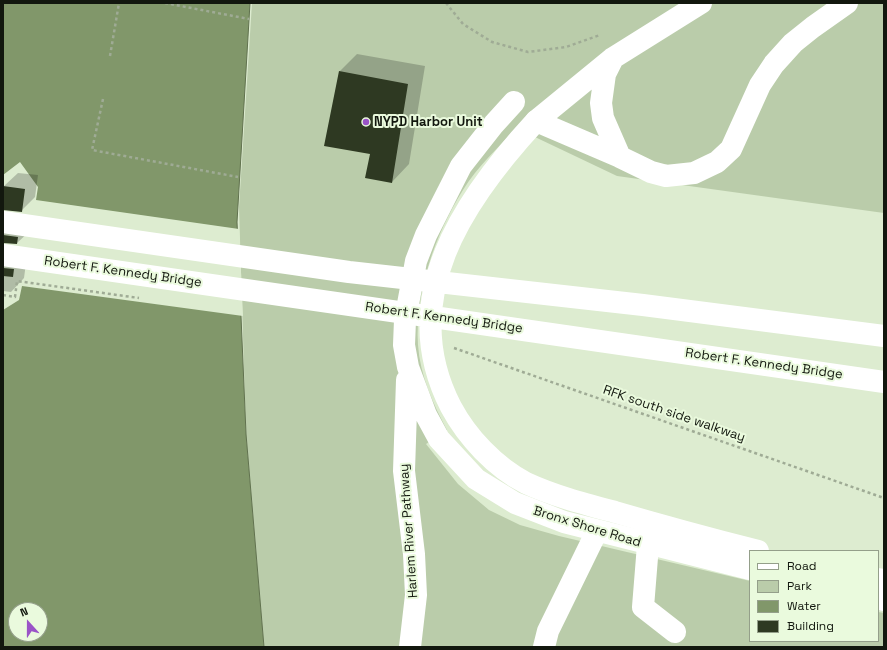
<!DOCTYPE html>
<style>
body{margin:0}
#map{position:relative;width:887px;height:650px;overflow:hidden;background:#ddecd0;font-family:"Space Grotesk",sans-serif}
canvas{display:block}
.frame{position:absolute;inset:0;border:4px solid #12170e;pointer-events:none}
.legend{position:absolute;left:749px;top:550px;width:130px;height:92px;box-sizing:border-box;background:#eafadd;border:1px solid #949f8a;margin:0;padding:5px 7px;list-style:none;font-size:12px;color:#12170e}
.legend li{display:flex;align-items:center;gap:8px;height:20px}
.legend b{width:20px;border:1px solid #949f8a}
.north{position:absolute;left:8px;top:602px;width:40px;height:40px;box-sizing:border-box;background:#eafadd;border:1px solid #949f8a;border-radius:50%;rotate:339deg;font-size:11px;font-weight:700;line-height:16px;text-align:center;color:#12170e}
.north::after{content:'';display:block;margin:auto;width:14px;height:18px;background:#9a53c7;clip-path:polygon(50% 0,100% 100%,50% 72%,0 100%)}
</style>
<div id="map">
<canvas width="887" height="650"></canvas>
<div class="frame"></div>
<ul class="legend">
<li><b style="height:5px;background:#fff"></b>Road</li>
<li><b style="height:11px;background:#baccaa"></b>Park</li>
<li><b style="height:11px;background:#81976a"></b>Water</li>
<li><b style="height:11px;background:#2e3922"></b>Building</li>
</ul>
<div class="north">N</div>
</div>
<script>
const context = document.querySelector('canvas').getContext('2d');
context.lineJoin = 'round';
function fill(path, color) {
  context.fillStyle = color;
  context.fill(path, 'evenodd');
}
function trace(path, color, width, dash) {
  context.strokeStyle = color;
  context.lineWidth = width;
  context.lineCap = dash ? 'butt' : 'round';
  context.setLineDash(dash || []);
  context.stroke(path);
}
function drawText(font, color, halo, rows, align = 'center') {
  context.font = font + ' "Space Grotesk",sans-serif';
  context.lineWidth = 4;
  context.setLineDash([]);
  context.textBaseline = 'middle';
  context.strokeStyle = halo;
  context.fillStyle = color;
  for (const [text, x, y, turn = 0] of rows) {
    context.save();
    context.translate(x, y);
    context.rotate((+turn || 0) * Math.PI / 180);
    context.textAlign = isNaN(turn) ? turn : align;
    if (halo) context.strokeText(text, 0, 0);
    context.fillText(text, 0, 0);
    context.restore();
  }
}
const green = new Path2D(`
 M 252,3 L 884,3 L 884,213 L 617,176 L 516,128 C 499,147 477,167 463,190 C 435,235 415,291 418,345 C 420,375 433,404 447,430 L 426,444 L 458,484 L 489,510 L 520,525 L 559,536 L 750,581 L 750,641 L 878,641 L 878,612 L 884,613 L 884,647 L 264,647 L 246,434 L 239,207 Z`);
const water = new Path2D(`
 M 3,3 L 250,3 L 237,222 L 246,434 L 264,647 L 3,647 ZM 16,610 L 40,610 L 40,634 L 16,634 Z`);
const pier = new Path2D(`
 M 20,162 L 38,187 L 36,200 L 239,229 L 243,316 L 22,286 L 19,300 L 3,310 L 3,175 Z`);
const shadow = new Path2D(`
 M 357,54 L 425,66 L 409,164 L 392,182 L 371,153 L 340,71 Z
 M 18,173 L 38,175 L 35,197 L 21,211 L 3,209 L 4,186 Z
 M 3,228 L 31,230 L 17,243 L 3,242 Z
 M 3,253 L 27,256 L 24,278 L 11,292 L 3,291 Z`);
const building = new Path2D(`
 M 339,71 L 408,84 L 392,183 L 365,178 L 370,154 L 324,146 Z
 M 3,186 L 25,189 L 22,212 L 3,210 Z
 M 3,235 L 18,237 L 17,244 L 3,243 Z
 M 3,268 L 14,269 L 13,277 L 3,276 Z`);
const path = new Path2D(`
 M 165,3 L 249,19
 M 446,3 L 463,24 L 492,42 L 528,52 L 566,47 L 600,35
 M 110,56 L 119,3
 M 103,99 L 92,150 L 238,177
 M 3,295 L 15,297 L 17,281 L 139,298
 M 454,348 L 884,498`);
const minor = new Path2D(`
 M 613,58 L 605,74 L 601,103 L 603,118 L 620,157 L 651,172 L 666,176 L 694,173 L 717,162 L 731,149 L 760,85 L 774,64 L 793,43 L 813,27 L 847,3
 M 514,102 L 494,124 L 461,166 L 426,235 L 416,261 L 405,320 L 404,345 L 408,367 L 426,415 L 439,439 L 476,479 L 515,503 L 564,522 L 750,569
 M 620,157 L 536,121 L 613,58 L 701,3
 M 407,380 L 404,471 L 414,554 L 416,595 L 410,647
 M 648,545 L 643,607 L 675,632
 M 878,598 L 884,600
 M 544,647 L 548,631 L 597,531`);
const highway = new Path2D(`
 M 536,121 C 463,200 395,299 451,407 C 467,437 495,467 526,483 C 554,496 585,504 615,512 C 663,526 711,539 758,551
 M 3,222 L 349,272 L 643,305 L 884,336
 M 3,255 L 884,382
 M 878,579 L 884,580`);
const markers = [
 [366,122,4,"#9a53c7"]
];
const poiNames = [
 ["NYPD Harbor Unit",374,122]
];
const streetNames = [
 ["Robert F. Kennedy Bridge",123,272,8],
 ["Robert F. Kennedy Bridge",444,318,8],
 ["Robert F. Kennedy Bridge",764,364,8],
 ["RFK south side walkway",674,414,19],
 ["Bronx Shore Road",587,527,17],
 ["Harlem River Pathway",409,531,-94]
];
fill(green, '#baccaa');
fill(water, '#81976a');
trace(water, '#60714e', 1);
fill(pier, '#ddecd0');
fill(shadow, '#0003');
fill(building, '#2e3922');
trace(path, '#9fab95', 2.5, [3, 3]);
trace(minor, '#fff', 22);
trace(highway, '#fff', 22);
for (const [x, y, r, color] of markers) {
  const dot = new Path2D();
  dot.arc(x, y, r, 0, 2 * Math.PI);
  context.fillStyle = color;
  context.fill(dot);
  trace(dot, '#eafadd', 1.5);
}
drawText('bold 13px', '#12170e', '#eafadd', poiNames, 'left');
drawText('13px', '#12170e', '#eafadd', streetNames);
</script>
